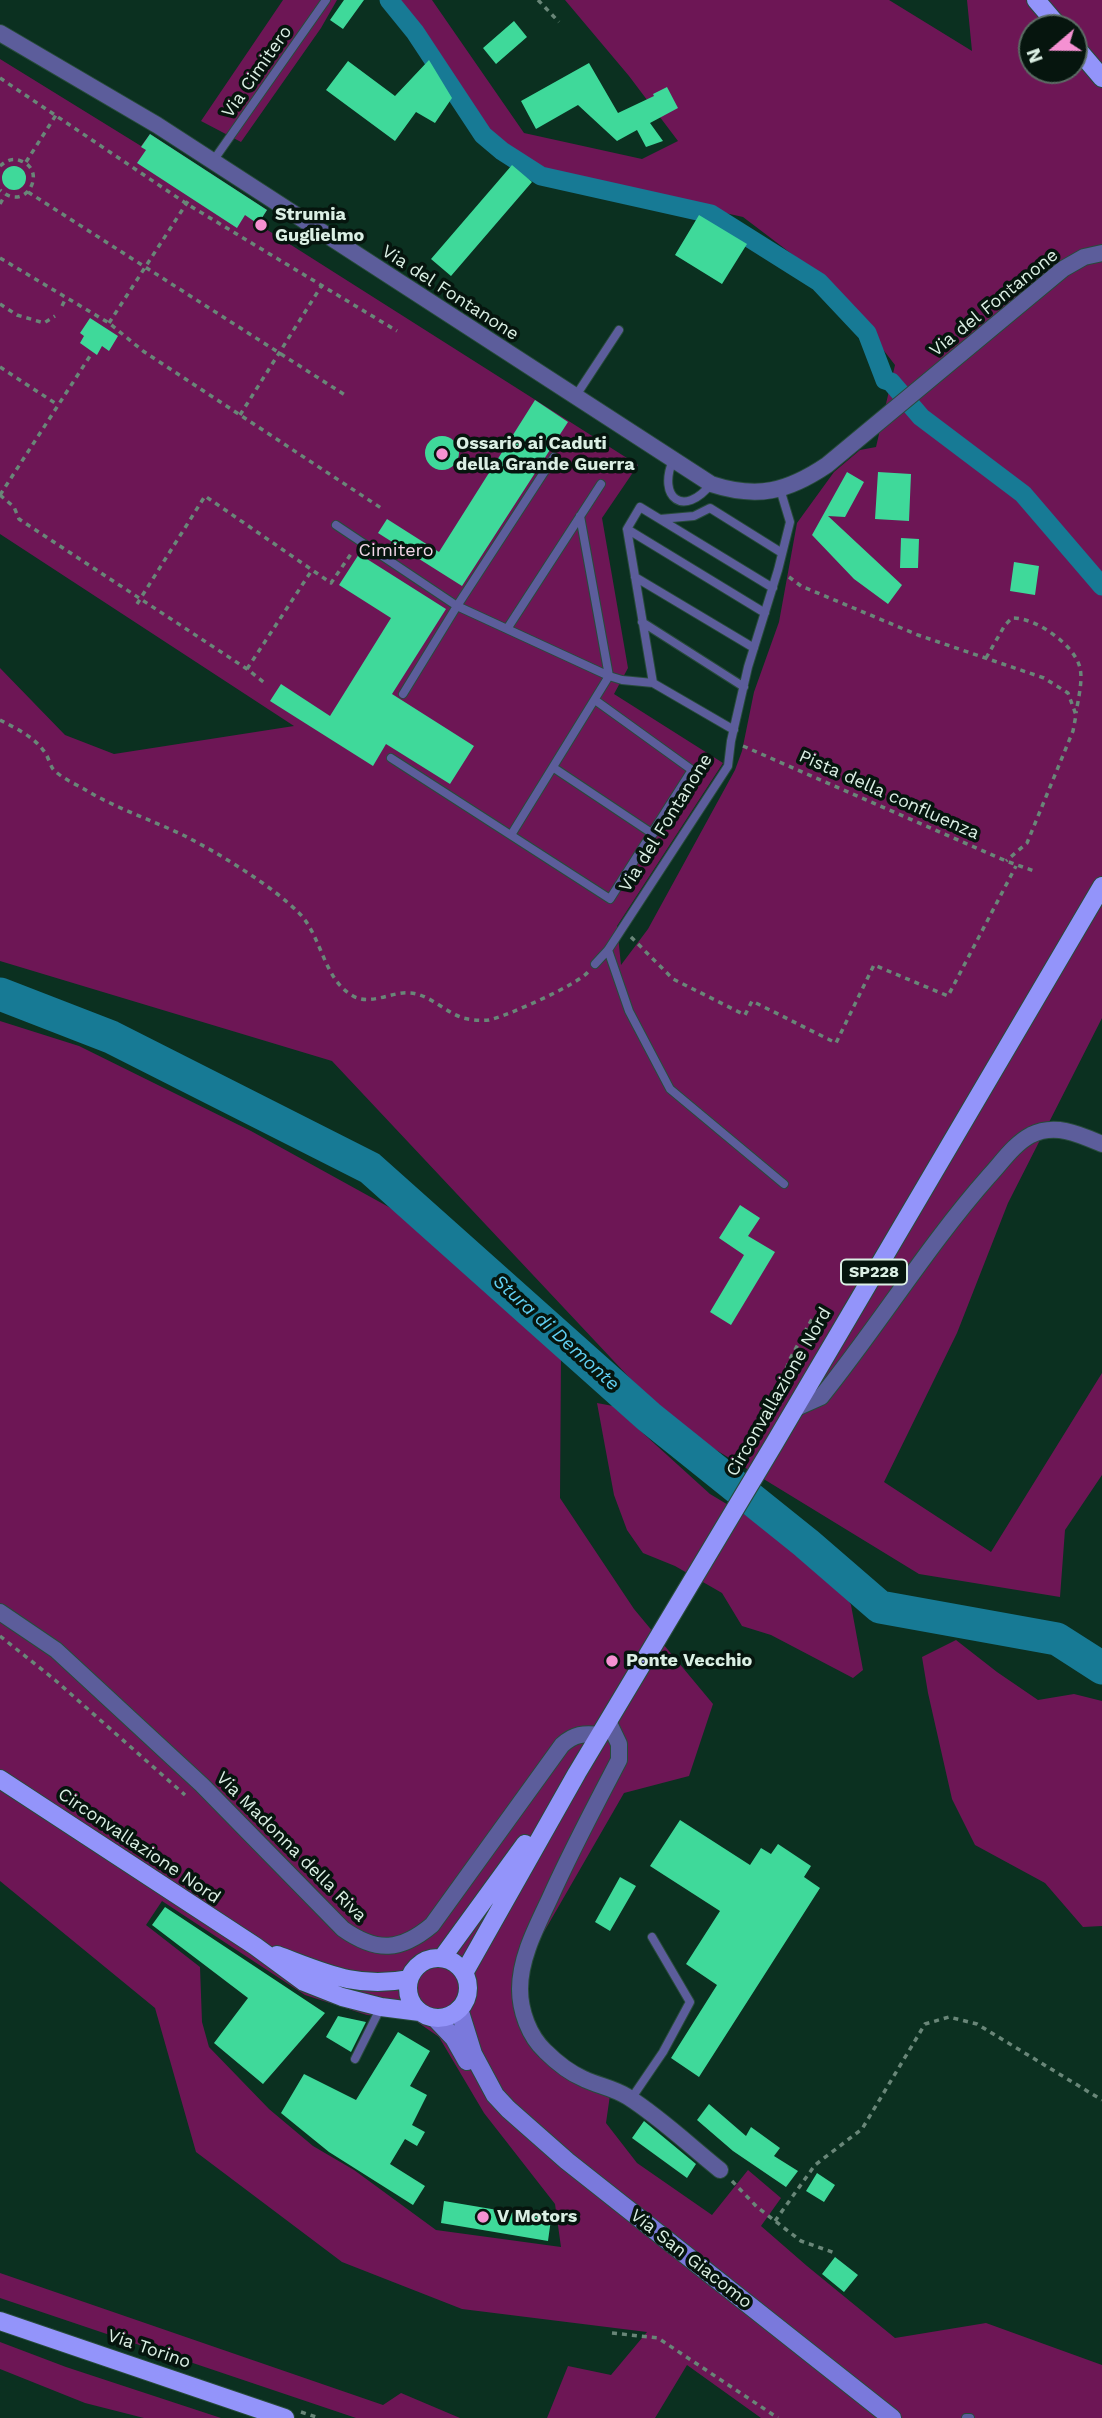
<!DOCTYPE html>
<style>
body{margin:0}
#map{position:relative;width:1102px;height:2418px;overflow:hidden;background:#0b3020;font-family:"Work Sans",sans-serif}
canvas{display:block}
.north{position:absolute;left:1018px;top:14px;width:70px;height:70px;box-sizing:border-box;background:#06150e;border:2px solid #5b6c64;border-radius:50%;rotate:250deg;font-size:19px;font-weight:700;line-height:28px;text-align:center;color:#dbefe4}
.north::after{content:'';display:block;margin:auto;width:24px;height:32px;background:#f591d2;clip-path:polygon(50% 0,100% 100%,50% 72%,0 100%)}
</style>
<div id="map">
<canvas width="1102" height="2418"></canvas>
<div class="north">N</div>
</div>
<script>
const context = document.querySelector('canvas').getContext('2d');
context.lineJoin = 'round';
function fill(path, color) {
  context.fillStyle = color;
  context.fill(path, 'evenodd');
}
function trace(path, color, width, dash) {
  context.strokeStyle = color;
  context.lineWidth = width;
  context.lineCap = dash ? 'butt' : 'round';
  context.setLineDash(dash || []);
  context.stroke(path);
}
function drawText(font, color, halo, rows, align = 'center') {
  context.font = font + ' "Work Sans",sans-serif';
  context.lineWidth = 7;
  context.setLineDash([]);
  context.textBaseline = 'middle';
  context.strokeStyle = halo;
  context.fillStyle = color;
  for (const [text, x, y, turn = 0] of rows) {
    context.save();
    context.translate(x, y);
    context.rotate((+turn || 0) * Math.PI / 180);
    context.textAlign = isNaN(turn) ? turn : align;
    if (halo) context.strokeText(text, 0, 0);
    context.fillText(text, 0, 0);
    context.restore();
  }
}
const green = new Path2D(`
 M 283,0 L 337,0 L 321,28 L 241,142 L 201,121 Z
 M 398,0 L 432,0 L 524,133 L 642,159 L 678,141 L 629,76 L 565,0 L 889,0 L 972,51 L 967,0 L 1102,0 L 1102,1018 L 1008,1203 L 957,1333 L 884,1482 L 991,1552 L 1102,1373 L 1102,1475 L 1065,1530 L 1060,1597 L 919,1574 L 672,1423 L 332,1061 L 0,961 L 0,668 L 65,735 L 114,754 L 294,726 L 0,534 L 0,59 L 141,146 L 150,134 L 267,210 L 258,224 L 638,465 L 602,518 L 628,668 L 614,694 L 723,763 L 617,926 L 621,965 L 648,929 L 735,770 L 742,751 L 754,692 L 779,622 L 797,523 L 834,472 L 860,450 L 876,447 L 895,365 L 834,286 L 743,217 L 538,171 L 486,133 ZM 1032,28 L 1074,28 L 1074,70 L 1032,70 Z
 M 0,1021 L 79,1046 L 251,1131 L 396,1211 L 561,1355 L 560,1498 L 634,1609 L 713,1704 L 689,1776 L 624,1793 L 511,1989 L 518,2023 L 544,2058 L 610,2095 L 606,2123 L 637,2163 L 712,2215 L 748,2170 L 781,2198 L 761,2226 L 807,2266 L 895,2338 L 986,2323 L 1102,2365 L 1102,2418 L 761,2418 L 687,2365 L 655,2418 L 547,2418 L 568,2366 L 611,2375 L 647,2332 L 462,2309 L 342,2262 L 196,2152 L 155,2008 L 0,1881 ZM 162,1901 L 305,1995 L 367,2015 L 413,2019 L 439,2037 L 484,2113 L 555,2204 L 561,2247 L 436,2230 L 354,2170 L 313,2146 L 269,2109 L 209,2047 L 202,2022 L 200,1967 L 146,1925 Z
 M 597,1403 L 613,1406 L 710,1494 L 780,1536 L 838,1582 L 851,1605 L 863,1670 L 853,1678 L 771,1635 L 742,1626 L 722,1593 L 675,1566 L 643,1553 L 627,1530 L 614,1495 Z
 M 956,1640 L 997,1672 L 1038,1700 L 1074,1694 L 1102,1701 L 1102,1926 L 1083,1927 L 1045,1883 L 975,1845 L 952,1799 L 928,1693 L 922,1657 Z
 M 0,2273 L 383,2405 L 401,2393 L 460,2418 L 356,2418 L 0,2298 Z
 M 0,2342 L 66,2367 L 221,2418 L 144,2418 L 85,2403 L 0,2369 Z`);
const canal = new Path2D(`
 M 389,0 L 415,32 L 483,135 L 502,151 L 541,176 L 711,214 L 819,282 L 867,333 L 885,380 L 891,382 L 921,417 L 1023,494 L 1102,586`);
const river = new Path2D(`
 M 0,994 L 111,1037 L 370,1168 L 649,1417 L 806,1543 L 880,1607 L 1057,1639 L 1102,1668`);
const building = new Path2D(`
 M 344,0 L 364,0 L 343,29 L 330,20 Z
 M 514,21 L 527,37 L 496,64 L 483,48 Z
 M 429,60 L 452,98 L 435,123 L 416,112 L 395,141 L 326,90 L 348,61 L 395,96 Z
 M 589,63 L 618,113 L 654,96 L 653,94 L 667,87 L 678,108 L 650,123 L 663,141 L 646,147 L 637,130 L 617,141 L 578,105 L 536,129 L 521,101 Z
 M 150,134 L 267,210 L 258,224 L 245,215 L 237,228 L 137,163 L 146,150 L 141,147 Z
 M 512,165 L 532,182 L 451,276 L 431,259 Z
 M2 178a12 12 0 1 1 24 0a12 12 0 1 1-24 0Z
 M 699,215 L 747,244 L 722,284 L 675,255 Z
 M 90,318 L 118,336 L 109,351 L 102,346 L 97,355 L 80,343 L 84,336 L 80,333 Z
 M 535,400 L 568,422 L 462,586 L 378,533 L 387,519 L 439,552 Z
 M425 453a17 17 0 1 1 34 0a17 17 0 1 1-34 0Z
 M 847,472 L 864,482 L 845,517 L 828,516 L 902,585 L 888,604 L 854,579 L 812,535 Z
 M 878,472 L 911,474 L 909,521 L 875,519 Z
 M 901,538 L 919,539 L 918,568 L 900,568 Z
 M 359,554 L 446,609 L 392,694 L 474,746 L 450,784 L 386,744 L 373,766 L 270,701 L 281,684 L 330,716 L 391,618 L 339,585 Z
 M 1014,562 L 1039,566 L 1035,595 L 1010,591 Z
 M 740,1205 L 760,1218 L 748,1236 L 775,1252 L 731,1325 L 710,1312 L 744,1255 L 719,1238 Z
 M 680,1820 L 750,1865 L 761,1848 L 771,1854 L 778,1844 L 811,1866 L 804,1877 L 820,1888 L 699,2077 L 671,2058 L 717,1985 L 686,1964 L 720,1911 L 650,1866 Z
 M 620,1877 L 636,1886 L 610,1931 L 595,1922 Z
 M 165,1907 L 325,2013 L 263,2084 L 214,2043 L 248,1998 L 152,1925 Z
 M 338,2016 L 366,2022 L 351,2052 L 326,2037 Z
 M 398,2032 L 430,2051 L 410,2086 L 427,2095 L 412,2125 L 425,2132 L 417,2146 L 405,2139 L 390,2164 L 425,2186 L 413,2205 L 329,2152 L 281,2113 L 304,2074 L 356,2100 Z
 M 709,2104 L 746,2136 L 751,2127 L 780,2148 L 774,2156 L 798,2171 L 786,2187 L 733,2151 L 697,2120 Z
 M 644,2121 L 696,2164 L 687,2178 L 632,2138 Z
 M 817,2173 L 835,2185 L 824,2202 L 806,2191 Z
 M 444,2201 L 551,2219 L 548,2241 L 441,2223 Z
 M 835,2257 L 858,2275 L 844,2292 L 822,2274 Z`);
const path = new Path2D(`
 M 538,0 L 559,22
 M 0,78 L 187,204 L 397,331
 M 26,162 L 56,115
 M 0,166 C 6,161 12,157 21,161 C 48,170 26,214 0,190
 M 28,192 L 345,395
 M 0,204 L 5,195
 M 0,258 L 109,323 L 143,351 L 381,508
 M 0,304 L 17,315 L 44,323 L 55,316
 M 62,306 L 66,298
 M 109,323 L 190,198
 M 0,367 L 58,405
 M 240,415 L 322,285
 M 0,495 L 14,507 L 19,519 L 247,669 L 266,684
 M 0,495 L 90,356
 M 789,577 L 801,586 L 918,635 L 1044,678 L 1068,693 L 1076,715 L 1073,731 L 1027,843 L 1006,861
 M 137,604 L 205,496 L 331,583 L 353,551
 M 986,658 L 1005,625 L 1012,618 C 1035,617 1075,645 1080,668 C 1083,681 1078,700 1076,713
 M 247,669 L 312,570
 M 0,720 C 15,728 33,736 43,750 C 48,755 49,763 53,769 C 60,777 75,784 84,789 C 115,808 152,820 185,836 C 220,854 271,885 299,913 C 322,936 323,979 353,996 C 371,1006 392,991 410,993 C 429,994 445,1012 463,1018 C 471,1020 480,1021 489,1020 C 507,1016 577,985 588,972
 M 743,746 L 1006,861 L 1037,872
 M 631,937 L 673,979 L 745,1015 L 752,1001 L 836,1043 L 874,965 L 948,996 L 1016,866
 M 769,1415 L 790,1359 L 812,1319
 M 0,1636 L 55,1680 L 185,1795
 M 732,2181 L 757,2207 L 801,2241 L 835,2253
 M 775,2221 L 815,2165 L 862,2129 L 925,2024 L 949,2017 L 977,2024 L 1102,2100
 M 612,2333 L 658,2338 L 778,2418
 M 301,2412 L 319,2418`);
const service = new Path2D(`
 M 213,161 L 326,0
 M 575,397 L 619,330
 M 673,460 C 657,498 684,518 711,484
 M 660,519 L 694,516 L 710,508 L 782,553
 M 336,525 L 457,606 L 609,676 L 622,680 L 653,683
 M 627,529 L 765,613
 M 635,577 L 754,648
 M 642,622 L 744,687
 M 507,629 L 601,484
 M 403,694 L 457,606 L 554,457
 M 734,730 L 653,683 L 627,529 L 640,507 L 773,588
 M 391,758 L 610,899 L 692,770 L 595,700
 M 554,768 L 653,834
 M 511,835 L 609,676 L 580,516
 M 608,950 L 629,1011 L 670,1089 L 784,1184
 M 595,964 L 608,950 L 728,766 L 731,741 L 748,667 L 778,570 L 790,522 L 780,489
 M 355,2059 L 381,2007
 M 631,2099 L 663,2052 L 690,2002 L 652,1937
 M 966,2418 L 970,2418`);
const minor = new Path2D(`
 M 0,33 L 157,125 L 711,484 C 757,499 787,492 827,465 L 1063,269 L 1084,257 L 1102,253
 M 794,1409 L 821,1397 C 879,1325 928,1245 989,1176 C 1002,1162 1014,1144 1031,1135 C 1055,1123 1079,1134 1102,1144
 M 0,1612 L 56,1650 L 202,1785 L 343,1929 C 377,1953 401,1951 432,1925 L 562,1745 C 574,1734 584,1733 600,1735
 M 608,1721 L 619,1744 L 619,1760 C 595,1806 571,1851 550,1898 C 537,1926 520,1957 520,1989 C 520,2011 529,2036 545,2051 C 556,2062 570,2073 584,2079 C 599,2086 614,2088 628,2097 C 661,2118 690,2146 720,2170`);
const secondary = new Path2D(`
 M 459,2009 L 473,2054 L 495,2095 L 508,2109 L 567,2161 L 892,2418
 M 435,2018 L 454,2038 L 467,2061`);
const primary = new Path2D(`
 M 1036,0 L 1060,28
 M 1074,45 L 1102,78
 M 0,1779 L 255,1946 L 304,1982 L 342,1997 L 381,2007 L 420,2012
 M 277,1955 C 325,1973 356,1989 409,1979
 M408 1988a30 30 0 1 1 60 0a30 30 0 1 1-60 0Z
 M 442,1958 L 525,1844
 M 464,1973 L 577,1773 L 774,1444 L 1102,886
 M 0,2321 L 285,2418`);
const markers = [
 [261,225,7,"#f591d2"],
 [442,454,7,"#f591d2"],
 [612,1661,7,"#f591d2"],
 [483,2217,7,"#f591d2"]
];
const shields = [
 [874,1272,66]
];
const shieldNames = [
 ["SP228",874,1272]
];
const streetNames = [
 ["Via Cimitero",257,72,-55],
 ["Via del Fontanone",450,293,33],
 ["Via del Fontanone",994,303,-39],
 ["Pista della confluenza",889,795,24],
 ["Via del Fontanone",666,823,-58],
 ["Circonvallazione Nord",779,1392,-60],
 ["Circonvallazione Nord",139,1846,34],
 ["Via Madonna della Riva",291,1847,45],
 ["Via San Giacomo",691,2259,38],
 ["Via Torino",149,2349,19]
];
const poiNames = [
 ["Strumia",275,215],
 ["Guglielmo",275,236],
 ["Ossario ai Caduti",456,444],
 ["della Grande Guerra",456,465],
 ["Ponte Vecchio",626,1661],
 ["V Motors",497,2217]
];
const parkNames = [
 ["Cimitero",396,551]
];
const waterNames = [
 ["Stura di Demonte",556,1333,42]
];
fill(green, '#6d1655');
trace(canal, '#177a95', 19);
trace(river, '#177a95', 33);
fill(building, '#3fd99a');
trace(service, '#284b3b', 10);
trace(minor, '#284b3b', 18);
trace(secondary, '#284b3b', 20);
trace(primary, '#284b3b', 20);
trace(path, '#698678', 3.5, [5, 5]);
trace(service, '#5c5d9b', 8);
trace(minor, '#5c5d9b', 16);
trace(secondary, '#7a79dc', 18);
trace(primary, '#9394fa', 18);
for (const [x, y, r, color] of markers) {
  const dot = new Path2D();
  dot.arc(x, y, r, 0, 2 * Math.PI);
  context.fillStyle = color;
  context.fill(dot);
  trace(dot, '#06150e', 2.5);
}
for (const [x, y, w] of shields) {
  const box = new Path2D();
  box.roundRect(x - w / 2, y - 12.5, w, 25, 5);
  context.fillStyle = '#06150e';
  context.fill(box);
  trace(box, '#dbefe4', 2);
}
drawText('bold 16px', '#dbefe4', null, shieldNames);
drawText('18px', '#dbefe4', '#06150e', streetNames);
drawText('bold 18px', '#dbefe4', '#06150e', poiNames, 'left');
drawText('18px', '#f2d6e7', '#06150e', parkNames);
drawText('italic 19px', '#61cff2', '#06150e', waterNames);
</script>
